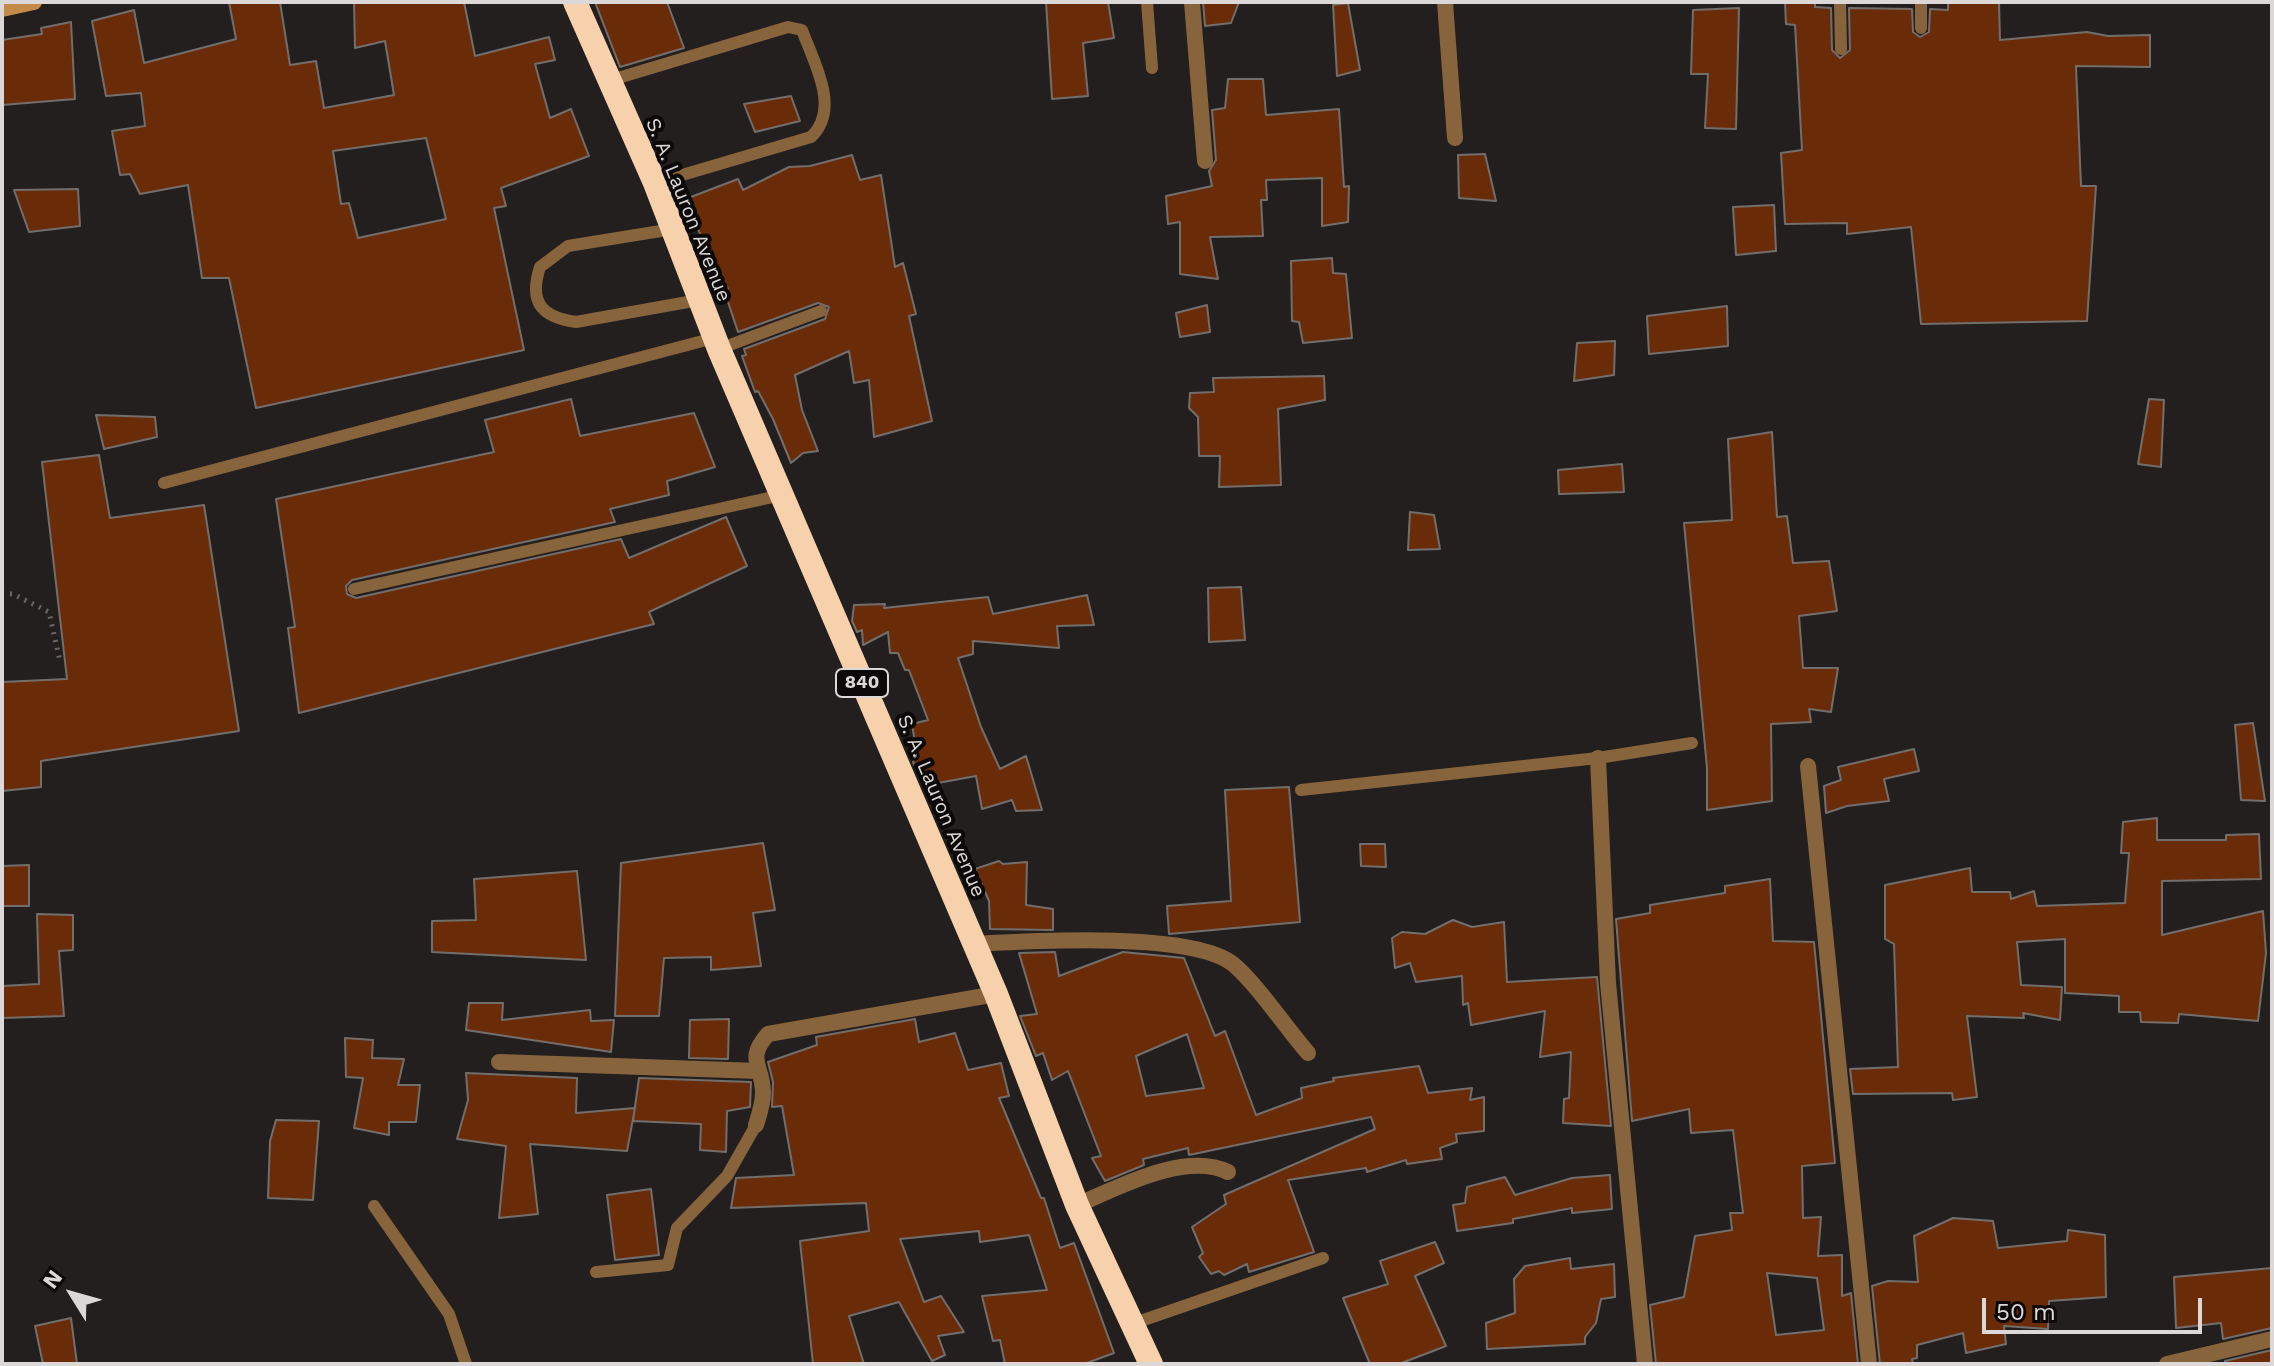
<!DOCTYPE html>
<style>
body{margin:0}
#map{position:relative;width:2274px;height:1366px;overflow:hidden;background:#231f1e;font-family:"Work Sans",sans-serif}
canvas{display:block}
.frame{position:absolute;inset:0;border:4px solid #dbd8d7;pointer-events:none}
.north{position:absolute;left:32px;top:1254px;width:80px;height:80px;-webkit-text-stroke:6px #0b0909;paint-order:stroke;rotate:307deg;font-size:22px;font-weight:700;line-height:32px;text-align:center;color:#dbd8d7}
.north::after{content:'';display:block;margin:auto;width:28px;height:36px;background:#dbd8d7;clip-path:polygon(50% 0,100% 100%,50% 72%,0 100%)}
.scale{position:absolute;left:1982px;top:1298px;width:220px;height:36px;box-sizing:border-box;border:4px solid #dbd8d7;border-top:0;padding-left:10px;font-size:24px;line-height:28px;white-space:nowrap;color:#dbd8d7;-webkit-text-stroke:6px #0b0909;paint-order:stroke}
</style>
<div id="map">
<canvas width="2274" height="1366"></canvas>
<div class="frame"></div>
<div class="north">N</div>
<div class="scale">50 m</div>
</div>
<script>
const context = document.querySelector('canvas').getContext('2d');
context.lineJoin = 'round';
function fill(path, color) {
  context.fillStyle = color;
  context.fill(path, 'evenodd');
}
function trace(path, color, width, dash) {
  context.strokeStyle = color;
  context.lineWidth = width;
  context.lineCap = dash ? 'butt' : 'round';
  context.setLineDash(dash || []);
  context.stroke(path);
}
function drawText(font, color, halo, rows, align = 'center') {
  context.font = font + ' "Work Sans",sans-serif';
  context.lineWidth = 8;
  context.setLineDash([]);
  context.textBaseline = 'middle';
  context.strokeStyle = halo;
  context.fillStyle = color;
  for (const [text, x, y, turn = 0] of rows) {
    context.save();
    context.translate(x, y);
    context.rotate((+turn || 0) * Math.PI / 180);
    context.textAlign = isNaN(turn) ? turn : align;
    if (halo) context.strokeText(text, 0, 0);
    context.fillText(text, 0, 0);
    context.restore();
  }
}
const building = new Path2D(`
 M 229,2 L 280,2 L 290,65 L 316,61 L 324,108 L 394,95 L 385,41 L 355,48 L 354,2 L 464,2 L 475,56 L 549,37 L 555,60 L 535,64 L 550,118 L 571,109 L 589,156 L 501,188 L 506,206 L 494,208 L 524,350 L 256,408 L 229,278 L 202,278 L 188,185 L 140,194 L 130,174 L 120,175 L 112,131 L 145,126 L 141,93 L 106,96 L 92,21 L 134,10 L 144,63 L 236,39 ZM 426,138 L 446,219 L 358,238 L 349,203 L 341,204 L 333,151 Z
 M 595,2 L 667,2 L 684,48 L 620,67 Z
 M 1046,2 L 1108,2 L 1114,38 L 1083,43 L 1088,96 L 1052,99 Z
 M 1203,2 L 1239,2 L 1231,23 L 1205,26 Z
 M 1785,2 L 1815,2 L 1815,7 L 1831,8 L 1832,50 L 1840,58 L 1850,50 L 1849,8 L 1912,9 L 1913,32 L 1920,37 L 1929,32 L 1930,9 L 1948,10 L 1948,2 L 1999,2 L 2000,40 L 2087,32 L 2108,36 L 2150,35 L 2150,67 L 2076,66 L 2081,186 L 2096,186 L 2087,321 L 1921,324 L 1911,227 L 1847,234 L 1847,223 L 1785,224 L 1781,153 L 1802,150 L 1795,25 L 1786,24 Z
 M 1348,3 L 1360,70 L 1337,76 L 1333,5 Z
 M 1739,8 L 1736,129 L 1705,128 L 1708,74 L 1691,74 L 1693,10 Z
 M 71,22 L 75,99 L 2,105 L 2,40 L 42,34 L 41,28 Z
 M 1228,79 L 1263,79 L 1266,115 L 1339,109 L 1344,187 L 1349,186 L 1348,222 L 1322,226 L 1322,178 L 1266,180 L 1267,200 L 1261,200 L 1263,236 L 1210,237 L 1218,279 L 1180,274 L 1180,222 L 1168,224 L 1166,196 L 1212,186 L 1209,171 L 1216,160 L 1212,110 L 1225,108 Z
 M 791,96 L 800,121 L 755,132 L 744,104 Z
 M 1485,154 L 1496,201 L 1459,198 L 1458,155 Z
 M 852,155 L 860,180 L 881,175 L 895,267 L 903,263 L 916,314 L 909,316 L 932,421 L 874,437 L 869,380 L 854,383 L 849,351 L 795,375 L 802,410 L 818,451 L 803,453 L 791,463 L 773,419 L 758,391 L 755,392 L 742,356 L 746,355 L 744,349 L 825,319 L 829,307 L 818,303 L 738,332 L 724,290 L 728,289 L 683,200 L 738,179 L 743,190 L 789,167 L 810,166 Z
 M 78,189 L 80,226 L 29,232 L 14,190 Z
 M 1774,205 L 1776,251 L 1736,255 L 1733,207 Z
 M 1332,258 L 1333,273 L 1346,274 L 1352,338 L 1303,343 L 1299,322 L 1292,321 L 1291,261 Z
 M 1207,305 L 1210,332 L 1180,337 L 1176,313 Z
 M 1727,306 L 1728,346 L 1649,354 L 1647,316 Z
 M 1615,341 L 1614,375 L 1574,381 L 1577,343 Z
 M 1324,376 L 1325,400 L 1278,409 L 1281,485 L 1219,487 L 1220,456 L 1199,456 L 1198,417 L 1189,408 L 1190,393 L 1214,392 L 1213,378 Z
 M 571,399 L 580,436 L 694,413 L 715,467 L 667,481 L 669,495 L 610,509 L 615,522 L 352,580 L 346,586 L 347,594 L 356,598 L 621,539 L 629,558 L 726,517 L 747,566 L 649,612 L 654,624 L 299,713 L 288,628 L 295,627 L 276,499 L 494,452 L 485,420 Z
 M 2149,399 L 2164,400 L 2161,467 L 2138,464 Z
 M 96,415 L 155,417 L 157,437 L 104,449 Z
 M 1772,432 L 1777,517 L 1787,516 L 1793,563 L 1829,561 L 1837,611 L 1799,616 L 1803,668 L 1838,668 L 1831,712 L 1809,709 L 1811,722 L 1771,724 L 1772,801 L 1707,810 L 1707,768 L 1684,523 L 1732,520 L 1728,439 Z
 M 99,455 L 110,518 L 204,505 L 239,731 L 41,761 L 41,787 L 2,791 L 2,682 L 67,679 L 42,462 Z
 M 1622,464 L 1624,492 L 1559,494 L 1558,470 Z
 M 1410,512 L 1434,515 L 1440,549 L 1408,550 Z
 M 1241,587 L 1245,640 L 1209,642 L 1208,588 Z
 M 1087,595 L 1094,625 L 1057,626 L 1059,648 L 973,641 L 973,654 L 958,658 L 981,727 L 1000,769 L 1026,756 L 1042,810 L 1016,811 L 1012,800 L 982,809 L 976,776 L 927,785 L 921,780 L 913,762 L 917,755 L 912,724 L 928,720 L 909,670 L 905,670 L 898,653 L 890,653 L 888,632 L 863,645 L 862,630 L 857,632 L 852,621 L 854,605 L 885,604 L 884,608 L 988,597 L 993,614 Z
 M 2253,723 L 2265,801 L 2241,800 L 2235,725 Z
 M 1914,749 L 1919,771 L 1884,779 L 1889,801 L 1847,806 L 1826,813 L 1824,786 L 1841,780 L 1838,767 Z
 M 1289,787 L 1300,922 L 1169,934 L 1167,906 L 1231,901 L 1225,790 Z
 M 2157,818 L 2157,840 L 2226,840 L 2226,835 L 2259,834 L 2261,879 L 2162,881 L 2162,935 L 2263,911 L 2266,953 L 2258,1021 L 2179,1014 L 2178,1023 L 2141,1022 L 2140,1012 L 2119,1012 L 2119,996 L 2065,993 L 2065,939 L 2017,942 L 2021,985 L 2062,987 L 2060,1020 L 2023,1013 L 2024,1018 L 1967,1016 L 1977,1097 L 1953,1100 L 1952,1093 L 1853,1094 L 1850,1069 L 1898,1067 L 1894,944 L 1885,939 L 1885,885 L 1970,868 L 1972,892 L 2010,892 L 2011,899 L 2034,891 L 2037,906 L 2125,903 L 2129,853 L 2121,853 L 2123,822 Z
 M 763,843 L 775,910 L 753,913 L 761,966 L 711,970 L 711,957 L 664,958 L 659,1016 L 615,1016 L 621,863 Z
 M 1360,844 L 1385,844 L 1386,867 L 1361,866 Z
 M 999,861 L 1003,864 L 1027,862 L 1026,905 L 1053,909 L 1053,930 L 990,929 L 989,901 L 975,869 Z
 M 29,865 L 29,906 L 2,906 L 2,866 Z
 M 577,871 L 586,960 L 432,952 L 432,921 L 476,920 L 474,879 Z
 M 1770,879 L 1773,941 L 1814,942 L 1835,1163 L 1802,1166 L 1803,1218 L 1821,1217 L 1818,1256 L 1842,1255 L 1842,1296 L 1851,1293 L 1858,1364 L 1656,1364 L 1650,1305 L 1684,1297 L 1695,1236 L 1732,1230 L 1730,1213 L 1743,1213 L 1733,1130 L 1691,1133 L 1689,1109 L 1632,1121 L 1616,919 L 1650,913 L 1650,905 L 1725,893 L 1725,886 ZM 1767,1273 L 1817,1278 L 1824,1330 L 1776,1335 Z
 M 37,914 L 73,915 L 73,950 L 59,951 L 64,1016 L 2,1018 L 2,986 L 39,984 Z
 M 1453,920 L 1472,927 L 1504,922 L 1507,982 L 1597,977 L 1611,1126 L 1563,1123 L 1564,1099 L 1569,1098 L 1571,1052 L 1540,1057 L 1545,1011 L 1471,1025 L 1468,1003 L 1463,1005 L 1462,976 L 1416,982 L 1410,963 L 1395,968 L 1392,938 L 1402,932 L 1425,934 Z
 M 1055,952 L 1059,976 L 1123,952 L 1184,958 L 1215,1036 L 1225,1031 L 1256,1115 L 1302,1098 L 1301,1088 L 1334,1081 L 1333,1078 L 1419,1066 L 1428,1093 L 1472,1088 L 1470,1100 L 1484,1097 L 1484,1131 L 1456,1134 L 1457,1142 L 1440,1148 L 1442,1159 L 1407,1164 L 1406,1160 L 1367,1172 L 1366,1168 L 1288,1180 L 1314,1252 L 1249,1272 L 1247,1264 L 1224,1275 L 1219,1271 L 1211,1274 L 1199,1257 L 1203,1253 L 1192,1227 L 1226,1204 L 1224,1195 L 1375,1129 L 1371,1117 L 1189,1155 L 1188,1148 L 1143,1159 L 1144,1165 L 1105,1181 L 1092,1158 L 1101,1156 L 1068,1071 L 1052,1080 L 1043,1053 L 1036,1056 L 1020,1016 L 1037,1014 L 1019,953 ZM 1187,1034 L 1204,1088 L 1146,1096 L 1136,1056 Z
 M 469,1003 L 503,1003 L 502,1020 L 590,1010 L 591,1021 L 614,1020 L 611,1052 L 466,1030 Z
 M 729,1019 L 728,1059 L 689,1058 L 690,1020 Z
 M 915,1019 L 919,1042 L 955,1033 L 968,1070 L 1001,1063 L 1009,1096 L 999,1098 L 1041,1198 L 1044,1198 L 1060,1248 L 1074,1243 L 1114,1353 L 1084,1364 L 1005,1364 L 1000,1340 L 993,1341 L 982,1296 L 1047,1290 L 1029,1235 L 980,1242 L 979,1231 L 900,1239 L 924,1302 L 941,1296 L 964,1332 L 938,1336 L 945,1355 L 932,1361 L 899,1302 L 849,1316 L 864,1364 L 813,1364 L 800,1241 L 869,1231 L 866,1203 L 731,1208 L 736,1178 L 794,1175 L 782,1106 L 772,1107 L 773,1082 L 768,1062 L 817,1045 L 816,1037 Z
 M 345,1038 L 373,1040 L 372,1058 L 404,1059 L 398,1085 L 420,1085 L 416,1122 L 389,1122 L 389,1135 L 354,1128 L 363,1078 L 346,1077 Z
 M 466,1073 L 577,1078 L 576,1113 L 635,1108 L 627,1151 L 530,1144 L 538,1214 L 499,1218 L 506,1146 L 457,1139 L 468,1100 Z
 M 639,1078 L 751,1082 L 750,1107 L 727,1111 L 726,1152 L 700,1150 L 701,1124 L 633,1121 Z
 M 276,1120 L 319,1121 L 313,1200 L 268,1198 L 270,1141 Z
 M 1610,1175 L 1612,1209 L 1572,1213 L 1572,1208 L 1513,1219 L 1513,1223 L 1457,1231 L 1453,1205 L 1465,1203 L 1467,1187 L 1505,1177 L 1515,1195 L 1572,1178 Z
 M 651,1189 L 659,1255 L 615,1260 L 607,1195 Z
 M 1953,1218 L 1993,1221 L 1998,1248 L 2067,1241 L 2068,1230 L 2105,1235 L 2106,1297 L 2049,1301 L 2048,1329 L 2004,1326 L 2006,1344 L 1966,1353 L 1963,1333 L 1917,1345 L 1917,1358 L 1912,1359 L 1913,1364 L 1880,1364 L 1872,1286 L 1888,1281 L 1918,1282 L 1914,1236 Z
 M 1435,1242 L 1444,1263 L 1415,1276 L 1446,1346 L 1399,1364 L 1370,1364 L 1343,1298 L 1388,1284 L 1380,1261 Z
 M 1570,1258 L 1571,1269 L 1614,1264 L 1615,1297 L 1601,1299 L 1596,1323 L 1585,1337 L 1585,1344 L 1487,1349 L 1486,1323 L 1515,1313 L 1514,1279 L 1525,1266 Z
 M 2272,1268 L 2272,1328 L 2223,1339 L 2221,1323 L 2176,1328 L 2174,1277 Z
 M 71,1318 L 77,1364 L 43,1364 L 35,1326 Z
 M 2272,1350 L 2272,1364 L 2225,1364 L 2225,1361 Z`);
const path = new Path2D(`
 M 2,593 L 13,594 L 49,612 L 60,661`);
const lane = new Path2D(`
 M 1147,2 L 1152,68
 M 1840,2 L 1841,49
 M 1921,2 L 1921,28
 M 608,81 L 788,27 L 802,30 C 814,63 841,109 811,137 L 655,183
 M 673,229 L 568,246 L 540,267 C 529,301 540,317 576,322 L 699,300
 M 719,349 L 821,311
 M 164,483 L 714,338
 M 354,589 L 782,495
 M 1301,790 L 1598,758 L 1692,743
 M 374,1206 L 449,1314 L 466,1364
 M 596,1272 L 668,1265 L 677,1228 L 727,1176 L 756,1125
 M 1132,1324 L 1323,1258`);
const street = new Path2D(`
 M 1192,2 L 1205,161
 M 1445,2 L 1455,138
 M 1598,758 L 1608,983 L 1645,1364
 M 1808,766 L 1869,1364
 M 974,944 C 1030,941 1192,931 1233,964 C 1257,984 1286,1028 1308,1053
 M 499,1062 L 758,1071
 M 756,1125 C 759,1115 763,1104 763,1093 C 763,1065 745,1060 768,1034 L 996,994
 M 1077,1205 C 1117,1188 1185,1151 1228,1172
 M 2167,1364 L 2272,1339`);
const secondary = new Path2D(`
 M 2,9 L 34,2`);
const highway = new Path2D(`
 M 575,2 L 655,183 L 719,349 L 996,994 L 1077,1205 L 1151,1364`);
const shields = [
 [862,683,52]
];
const shieldNames = [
 ["840",862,683]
];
const streetNames = [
 ["S. A. Lauron Avenue",688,210,68],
 ["S. A. Lauron Avenue",941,806,67]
];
fill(building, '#6a2b08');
trace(building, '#726e6c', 2);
trace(path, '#6b6766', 5, [2, 6]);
trace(lane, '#88643d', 12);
trace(street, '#88643d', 16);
trace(secondary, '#c48a49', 16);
trace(highway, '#f6d1ac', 24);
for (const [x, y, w] of shields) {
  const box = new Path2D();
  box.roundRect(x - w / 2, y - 14, w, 28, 6);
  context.fillStyle = '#0b0909';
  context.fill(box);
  trace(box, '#dbd8d7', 2);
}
drawText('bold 18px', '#dbd8d7', null, shieldNames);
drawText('20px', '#dbd8d7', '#0b0909', streetNames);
</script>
